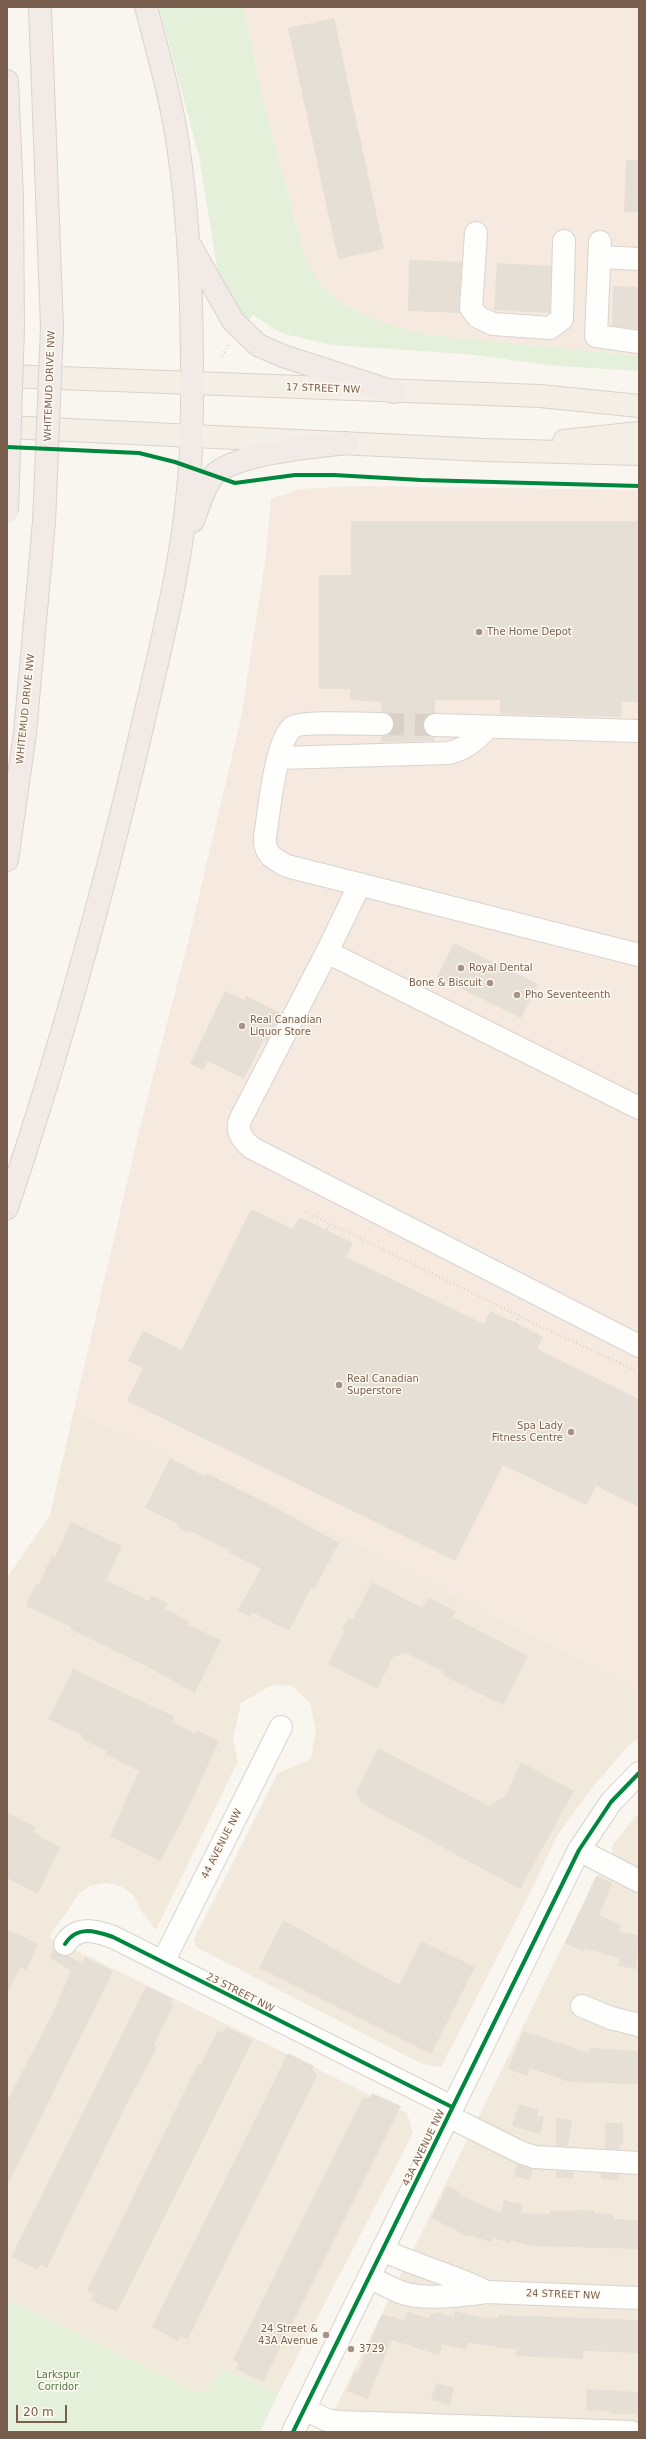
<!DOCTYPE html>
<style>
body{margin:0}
#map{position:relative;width:646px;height:2439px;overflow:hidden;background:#f9f6ef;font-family:"DejaVu Sans",sans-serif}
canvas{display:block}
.frame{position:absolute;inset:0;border:8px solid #795e4d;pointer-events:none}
.scale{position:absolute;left:16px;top:2405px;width:51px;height:18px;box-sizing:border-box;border:2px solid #795e4d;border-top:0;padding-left:5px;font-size:12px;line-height:14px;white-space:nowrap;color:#795e4d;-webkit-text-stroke:3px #fffaf2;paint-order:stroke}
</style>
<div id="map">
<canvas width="646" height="2439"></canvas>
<div class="frame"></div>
<div class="scale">20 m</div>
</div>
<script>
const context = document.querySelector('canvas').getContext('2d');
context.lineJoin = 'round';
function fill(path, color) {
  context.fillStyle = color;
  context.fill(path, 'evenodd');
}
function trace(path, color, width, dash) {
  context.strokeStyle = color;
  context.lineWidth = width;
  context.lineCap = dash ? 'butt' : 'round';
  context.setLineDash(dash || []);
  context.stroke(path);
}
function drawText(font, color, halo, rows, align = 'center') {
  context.font = font + ' "DejaVu Sans",sans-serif';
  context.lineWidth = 3;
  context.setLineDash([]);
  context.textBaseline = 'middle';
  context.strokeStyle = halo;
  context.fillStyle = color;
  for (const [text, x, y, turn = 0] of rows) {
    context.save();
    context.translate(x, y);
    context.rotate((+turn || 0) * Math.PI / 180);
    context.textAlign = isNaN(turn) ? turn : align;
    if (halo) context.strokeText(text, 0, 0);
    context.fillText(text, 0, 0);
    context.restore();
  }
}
const residential = new Path2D(`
 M 74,1410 L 361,1546 L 639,1690 L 639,1738 L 629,1745 L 592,1788 L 557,1836 L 529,1895 L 441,2067 L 422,2064 L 196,1947 L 194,1939 L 278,1773 L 311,1759 L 316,1731 L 310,1703 L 292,1686 L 272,1685 L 241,1703 L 233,1739 L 238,1761 L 156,1930 L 141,1911 L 134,1896 L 121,1886 L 106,1883 L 90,1886 L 80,1893 L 49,1937 L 407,2113 L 413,2133 L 278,2394 L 221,2368 L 211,2384 L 201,2394 L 7,2299 L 7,1578 L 50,1515 Z
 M 639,1812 L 639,2432 L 325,2429 L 599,1872 L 613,1865 L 612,1846 Z`);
const commercial = new Path2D(`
 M 244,7 L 639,7 L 639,356 L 422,334 L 380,321 L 341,303 L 319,283 L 304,254 L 262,96 Z
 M 359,486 L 639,490 L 639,1690 L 361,1546 L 74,1410 L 139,1131 L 189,938 L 241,718 L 265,562 L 271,499 L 300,489 Z`);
const green = new Path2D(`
 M 159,7 L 244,7 L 262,96 L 304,254 L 319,283 L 341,303 L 380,321 L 422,334 L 639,356 L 639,371 L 557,366 L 466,354 L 331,345 L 281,333 L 253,315 L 246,323 L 218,273 L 199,156 Z
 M 7,2299 L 201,2394 L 211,2384 L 221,2368 L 278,2394 L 260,2432 L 7,2432 Z`);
const building = new Path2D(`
 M 334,18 L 384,249 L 338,259 L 288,28 Z
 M 626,160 L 639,160 L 639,212 L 624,212 Z
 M 409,260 L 462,262 L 459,307 L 460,313 L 408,311 Z
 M 497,263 L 551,266 L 550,313 L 494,310 Z
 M 613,286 L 639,287 L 639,329 L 612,326 Z
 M 351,521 L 639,521 L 639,702 L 622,702 L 621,717 L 566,716 L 500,714 L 500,700 L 435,700 L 435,713 L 429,714 L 423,724 L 424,731 L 434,737 L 434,741 L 381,742 L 381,736 L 392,731 L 394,724 L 389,714 L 381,711 L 381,702 L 350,700 L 350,689 L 319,689 L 319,575 L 351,575 Z
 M 454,943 L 538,984 L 521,1018 L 437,977 Z
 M 225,991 L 245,1000 L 246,996 L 281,1013 L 267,1041 L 264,1039 L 244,1079 L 208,1061 L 203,1070 L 190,1064 Z
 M 251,1209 L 293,1229 L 299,1217 L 353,1243 L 346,1257 L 484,1324 L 490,1311 L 516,1323 L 543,1337 L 537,1349 L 639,1399 L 639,1507 L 596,1486 L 586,1505 L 503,1465 L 455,1561 L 127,1401 L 143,1368 L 128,1361 L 143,1331 L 182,1350 Z
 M 170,1458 L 204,1476 L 206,1473 L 270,1505 L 339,1543 L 314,1589 L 311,1588 L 289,1631 L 252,1612 L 250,1617 L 238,1610 L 261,1569 L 228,1552 L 229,1550 L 190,1531 L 189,1533 L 176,1526 L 178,1524 L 145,1508 Z
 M 71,1522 L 122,1546 L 106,1580 L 149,1601 L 151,1595 L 168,1603 L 165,1609 L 189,1621 L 187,1624 L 221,1640 L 195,1693 L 148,1667 L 70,1629 L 71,1627 L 26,1606 L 36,1583 L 39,1585 L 52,1555 L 55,1557 Z
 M 372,1582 L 422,1608 L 428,1598 L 444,1605 L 455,1611 L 453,1617 L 528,1656 L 503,1705 L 442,1675 L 444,1672 L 406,1653 L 393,1657 L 377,1689 L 328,1664 L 345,1630 L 342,1629 L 349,1617 L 353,1619 Z
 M 73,1669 L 175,1717 L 172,1722 L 195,1733 L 197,1730 L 219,1741 L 185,1815 L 160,1861 L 110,1836 L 139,1771 L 105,1754 L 107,1751 L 82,1739 L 83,1736 L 48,1719 Z
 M 378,1748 L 489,1806 L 506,1795 L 521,1762 L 574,1791 L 520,1889 L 361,1803 L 356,1792 Z
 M 7,1813 L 36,1827 L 34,1832 L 41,1835 L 40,1837 L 60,1847 L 38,1894 L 7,1878 Z
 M 596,1876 L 612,1883 L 599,1915 L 621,1925 L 619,1932 L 639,1935 L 636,1969 L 618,1966 L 619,1958 L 584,1948 L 583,1952 L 565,1943 Z
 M 283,1920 L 399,1985 L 421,1941 L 475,1967 L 431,2054 L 259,1968 Z
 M 7,1929 L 38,1944 L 26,1970 L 20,1967 L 7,1995 Z
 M 53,1949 L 63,1956 L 68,1956 L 82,1963 L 85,1957 L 113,1971 L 7,2186 L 7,2101 L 52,2015 L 71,1971 L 49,1957 Z
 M 146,1986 L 173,1999 L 171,2004 L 174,2005 L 156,2041 L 154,2046 L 157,2047 L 150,2061 L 125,2107 L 47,2268 L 41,2265 L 38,2270 L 11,2257 Z
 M 226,2027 L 253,2040 L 117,2312 L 93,2301 L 91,2299 L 94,2294 L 87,2291 L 198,2064 L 201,2065 L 218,2030 L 223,2033 Z
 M 523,2031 L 589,2053 L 589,2048 L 639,2051 L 639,2084 L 569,2082 L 530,2068 L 527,2076 L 508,2069 Z
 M 288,2053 L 314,2066 L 312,2070 L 317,2075 L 188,2339 L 180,2336 L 178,2341 L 152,2327 Z
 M 372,2093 L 401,2106 L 263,2382 L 236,2369 L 239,2363 L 233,2360 L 363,2097 L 370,2098 Z
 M 519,2104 L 539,2110 L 537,2116 L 544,2117 L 540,2134 L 512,2126 Z
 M 556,2118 L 572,2120 L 568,2146 L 556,2146 Z
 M 605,2123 L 623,2123 L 623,2145 L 620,2145 L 620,2149 L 605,2149 Z
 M 517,2164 L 533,2169 L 530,2180 L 514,2176 Z
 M 556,2171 L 574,2172 L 574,2178 L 556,2178 Z
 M 601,2173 L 619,2174 L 619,2180 L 601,2179 Z
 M 447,2186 L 461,2193 L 460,2195 L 501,2213 L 504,2200 L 523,2204 L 521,2213 L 550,2214 L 550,2211 L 594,2210 L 594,2213 L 613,2214 L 613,2219 L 639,2220 L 639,2249 L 533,2246 L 510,2240 L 510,2243 L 493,2238 L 491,2242 L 469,2235 L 469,2237 L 431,2218 Z
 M 408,2311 L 429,2319 L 431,2313 L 436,2314 L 437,2312 L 454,2317 L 455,2311 L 478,2317 L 498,2318 L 498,2315 L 639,2320 L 639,2353 L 583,2351 L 583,2359 L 516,2356 L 517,2349 L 496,2348 L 496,2346 L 468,2343 L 466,2350 L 442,2344 L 439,2355 L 392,2340 L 367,2399 L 347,2391 L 355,2372 L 358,2373 L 382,2314 L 404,2320 Z
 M 436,2383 L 454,2388 L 450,2405 L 431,2400 Z
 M 587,2389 L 639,2392 L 639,2414 L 609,2414 L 609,2411 L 586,2410 Z`);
const minorTunnel = new Path2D(`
 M 382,724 L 435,725`);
const path = new Path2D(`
 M 222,356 L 230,343
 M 306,1212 L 548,1330 L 639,1372
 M 327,1230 L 330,1223
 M 516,1323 L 520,1315`);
const minor = new Path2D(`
 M 476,233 L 471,308 L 478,317 L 493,324 L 550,328 L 562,319 L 564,241
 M 600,242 L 596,336 L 639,342
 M 600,257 L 639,259
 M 382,724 C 366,724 302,721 293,727 C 275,740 269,814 265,837 C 264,854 272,858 287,866 L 639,955
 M 435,725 L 639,731
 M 278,758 L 449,753 C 466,749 477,739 488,727
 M 360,884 L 327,952 L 240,1120 C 236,1132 243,1141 252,1148 L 639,1346
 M 327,952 L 639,1108
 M 579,1850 L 639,1881
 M 65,1944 C 77,1925 95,1931 113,1937 L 452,2107
 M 163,1962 L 281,1727
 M 582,2006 L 611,2018 L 639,2025
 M 448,2116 L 520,2152 L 534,2157 L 639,2163
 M 382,2250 C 417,2266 453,2275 487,2292
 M 369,2277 C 380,2282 391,2289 403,2293 C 423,2300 466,2295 487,2292 L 639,2298
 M 304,2409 L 327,2420 L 340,2422 L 631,2432
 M 293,2432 L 579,1850 L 611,1802 L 639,1773`);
const major = new Path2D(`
 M 7,376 L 540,396 L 639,406
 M 7,427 L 485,450 L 639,454
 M 564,441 L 639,433`);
const highway = new Path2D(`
 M 40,7 L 52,328
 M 7,81 L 12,198 L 13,327
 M 191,247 L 233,321 L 258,345 L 283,356 L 394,392
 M 193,521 C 199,506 203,488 213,476 C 234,453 315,447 346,443
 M 7,860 L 25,733 L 44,522
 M 7,1208 C 58,1056 101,901 138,745 C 159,653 184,560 190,466 C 192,439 192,412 192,385 C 192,305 190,225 178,145 C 171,98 158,53 146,7`);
const highwayBridge = new Path2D(`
 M 7,512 L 13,327
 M 44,522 L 52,328`);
const cycleway = new Path2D(`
 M 7,447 L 139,453 L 175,462 L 235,483 L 295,475 L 334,475 L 421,480 L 639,486
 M 65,1944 C 77,1925 95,1931 113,1937 L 452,2107
 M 293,2432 L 579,1850 L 611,1802 L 639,1773`);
const markers = [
 [479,632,4,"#a69386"],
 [461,968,4,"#a69386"],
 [490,983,4,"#a69386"],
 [517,995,4,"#a69386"],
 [242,1026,4,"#a69386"],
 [339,1385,4,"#a69386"],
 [571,1432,4,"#a69386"],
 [326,2335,4,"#a69386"],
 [351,2349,4,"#a69386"]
];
const streetNames = [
 ["WHITEMUD DRIVE NW",50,386,-88],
 ["17 STREET NW",323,389,2],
 ["WHITEMUD DRIVE NW",26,709,-84],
 ["44 AVENUE NW",222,1844,-63],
 ["23 STREET NW",240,1993,27],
 ["43A AVENUE NW",424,2148,-64],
 ["24 STREET NW",563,2295,2]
];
const poiNames = [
 ["The Home Depot",487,632],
 ["Royal Dental",469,968],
 ["Bone & Biscuit",482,983,"right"],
 ["Pho Seventeenth",525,995],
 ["Real Canadian",250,1020],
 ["Liquor Store",250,1032],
 ["Real Canadian",347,1379],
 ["Superstore",347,1391],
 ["Spa Lady",563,1426,"right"],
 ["Fitness Centre",563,1438,"right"],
 ["24 Street &",318,2329,"right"],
 ["43A Avenue",318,2341,"right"],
 ["3729",359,2349]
];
const parkNames = [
 ["Larkspur",58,2375],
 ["Corridor",58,2387]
];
fill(residential, '#f2e9dd');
fill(commercial, '#f6e9e0');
fill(green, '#e5f0da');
fill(building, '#e6dfd6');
trace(minorTunnel, '#d9d0c6', 22, [22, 11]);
trace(minor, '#d9d3cd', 24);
trace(major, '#dad2cc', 24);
trace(highway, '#dad2cc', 24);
trace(path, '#dbd5d0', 2.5, [1, 3]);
trace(minor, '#fefefd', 22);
trace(major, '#f3efe7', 22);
trace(highway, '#f1eae6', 22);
trace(highwayBridge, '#dad2cc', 24, []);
trace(highwayBridge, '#f1eae6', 22);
trace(cycleway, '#00873e', 4);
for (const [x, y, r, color] of markers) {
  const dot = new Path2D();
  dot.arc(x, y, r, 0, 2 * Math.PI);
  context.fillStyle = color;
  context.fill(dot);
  trace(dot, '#fffaf2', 1.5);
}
drawText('10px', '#795e4d', '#fffaf2', streetNames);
drawText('10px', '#795e4d', '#fffaf2', poiNames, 'left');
drawText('10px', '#507941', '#fffaf2', parkNames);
</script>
